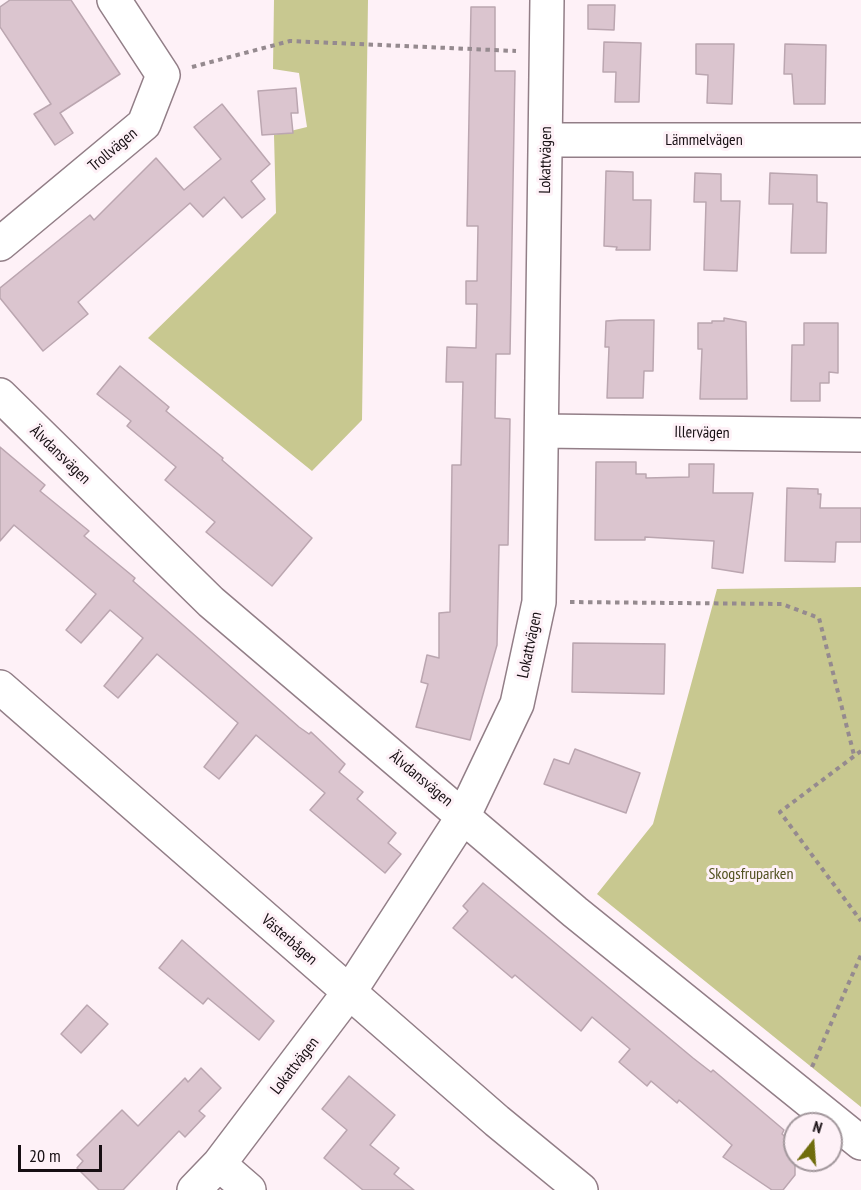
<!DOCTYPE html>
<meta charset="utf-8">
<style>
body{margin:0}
#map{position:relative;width:861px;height:1190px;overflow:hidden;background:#fef1f7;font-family:"PT Sans Narrow",sans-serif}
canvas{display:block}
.north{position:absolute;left:783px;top:1112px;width:60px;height:60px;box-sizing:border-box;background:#fef1f7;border:2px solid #a2979c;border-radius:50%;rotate:17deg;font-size:16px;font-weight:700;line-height:24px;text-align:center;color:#170f13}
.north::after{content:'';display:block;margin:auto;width:21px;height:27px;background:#706d0d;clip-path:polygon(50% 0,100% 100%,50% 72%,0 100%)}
.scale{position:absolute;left:18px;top:1145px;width:84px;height:27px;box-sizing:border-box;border:3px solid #170f13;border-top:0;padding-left:8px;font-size:18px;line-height:21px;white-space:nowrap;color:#170f13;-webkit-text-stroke:4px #fef1f7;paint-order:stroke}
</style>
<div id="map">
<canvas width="861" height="1190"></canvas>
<div class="north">N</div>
<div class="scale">20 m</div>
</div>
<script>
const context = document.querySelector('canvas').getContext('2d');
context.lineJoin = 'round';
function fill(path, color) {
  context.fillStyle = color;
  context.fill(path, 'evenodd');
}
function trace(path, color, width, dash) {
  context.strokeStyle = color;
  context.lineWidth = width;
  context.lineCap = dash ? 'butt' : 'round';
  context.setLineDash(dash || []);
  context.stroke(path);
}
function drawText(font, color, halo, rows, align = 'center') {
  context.font = font + ' "PT Sans Narrow",sans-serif';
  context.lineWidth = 6;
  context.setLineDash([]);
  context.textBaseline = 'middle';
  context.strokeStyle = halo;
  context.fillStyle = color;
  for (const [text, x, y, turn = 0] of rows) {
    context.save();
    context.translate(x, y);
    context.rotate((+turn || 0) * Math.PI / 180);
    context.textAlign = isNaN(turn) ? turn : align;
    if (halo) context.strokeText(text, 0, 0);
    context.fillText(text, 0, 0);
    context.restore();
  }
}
const green = new Path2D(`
 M 274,0 L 368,0 L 362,420 L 312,471 L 148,338 L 276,213 L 274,135 L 307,127 L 299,73 L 273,69 Z
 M 861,587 L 861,1107 L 597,894 L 653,824 L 717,589 Z`);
const building = new Path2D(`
 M 10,0 L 71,0 L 120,74 L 60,113 L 73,133 L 55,145 L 34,114 L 51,104 L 0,27 L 0,7 Z
 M 588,5 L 615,5 L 614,30 L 588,29 Z
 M 471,7 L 495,7 L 495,71 L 515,71 L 510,354 L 496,354 L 495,418 L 510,419 L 508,545 L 499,545 L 497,645 L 470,740 L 416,727 L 428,684 L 421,682 L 427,655 L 439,658 L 439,613 L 450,612 L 452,465 L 461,465 L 463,382 L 446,382 L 447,347 L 476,348 L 477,304 L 466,304 L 466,281 L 477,281 L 478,226 L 467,226 Z
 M 604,42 L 641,43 L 639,102 L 615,102 L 616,72 L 603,72 Z
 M 696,44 L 734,44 L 732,104 L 707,103 L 708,75 L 696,74 Z
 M 785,44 L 826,45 L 825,104 L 794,104 L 792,74 L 784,74 Z
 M 296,88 L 298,113 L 291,113 L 293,133 L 262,135 L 258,91 Z
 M 222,104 L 270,164 L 251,181 L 265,199 L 242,218 L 224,197 L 203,217 L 190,203 L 78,302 L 88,314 L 43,351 L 0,298 L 0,288 L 90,215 L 94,220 L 156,158 L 184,190 L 221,159 L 194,127 Z
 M 606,171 L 633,172 L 633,200 L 651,200 L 650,250 L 616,250 L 617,247 L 604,246 Z
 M 695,173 L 721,174 L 721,201 L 740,201 L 737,271 L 704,270 L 706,202 L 694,202 Z
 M 770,173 L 817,175 L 817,202 L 827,203 L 826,253 L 791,253 L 793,204 L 769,204 Z
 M 724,318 L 746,322 L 747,399 L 700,399 L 702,349 L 698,349 L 698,323 L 712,323 L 712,321 L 724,321 Z
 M 620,320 L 654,320 L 653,371 L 644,371 L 643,398 L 607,398 L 609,347 L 605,347 L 606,321 Z
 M 804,323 L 838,323 L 838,373 L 829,372 L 829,383 L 820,383 L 820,401 L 791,401 L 792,345 L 804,345 Z
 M 120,366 L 169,407 L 166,411 L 223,458 L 222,460 L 312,538 L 272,586 L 206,532 L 215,522 L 165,480 L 176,467 L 127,426 L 131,421 L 97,394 Z
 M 0,447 L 45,485 L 40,491 L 89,531 L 84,536 L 135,578 L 133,581 L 299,727 L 309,734 L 311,732 L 345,764 L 339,772 L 363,792 L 357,799 L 396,833 L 388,843 L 401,854 L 385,873 L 310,810 L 325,793 L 256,735 L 219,779 L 204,767 L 238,723 L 157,654 L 118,698 L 104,686 L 143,638 L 110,610 L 81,643 L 66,630 L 96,594 L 14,525 L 0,541 Z
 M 596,462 L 636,462 L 636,474 L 646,474 L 646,478 L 689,477 L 689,464 L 714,464 L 713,493 L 753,493 L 743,573 L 712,568 L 714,541 L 645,537 L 645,540 L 595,540 Z
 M 787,488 L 818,489 L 818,494 L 821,494 L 820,508 L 861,508 L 861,542 L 836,542 L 835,562 L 785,561 Z
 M 573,643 L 665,644 L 664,694 L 572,692 Z
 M 575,749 L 640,773 L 626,813 L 544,784 L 554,759 L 569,764 Z
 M 483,883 L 693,1058 L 711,1072 L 713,1070 L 784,1130 L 782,1134 L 795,1145 L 795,1175 L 783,1190 L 772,1190 L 723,1157 L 732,1145 L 679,1100 L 677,1103 L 651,1081 L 647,1086 L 619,1062 L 630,1049 L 592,1017 L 581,1031 L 515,975 L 512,978 L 453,928 L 468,911 L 463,906 Z
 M 182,940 L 274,1021 L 259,1040 L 208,998 L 203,1004 L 159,968 Z
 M 87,1005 L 108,1024 L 81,1053 L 61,1034 Z
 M 201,1068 L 221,1088 L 199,1111 L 205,1116 L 185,1137 L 179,1131 L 123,1190 L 99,1190 L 77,1168 L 83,1161 L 77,1155 L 122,1110 L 138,1126 L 185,1078 L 188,1082 Z
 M 349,1076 L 395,1115 L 370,1145 L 399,1168 L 394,1174 L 414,1190 L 363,1190 L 324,1158 L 347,1130 L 322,1109 Z`);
const path = new Path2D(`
 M 192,67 L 290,41 L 516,51
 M 570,602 L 782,604 L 819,618 L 854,755
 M 861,751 L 780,812 L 861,921
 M 812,1067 L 861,955`);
const minor = new Path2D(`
 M 546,140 L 861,140
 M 0,244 L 144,124 L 163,75 L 114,0
 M 0,395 L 211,602 L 575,912 L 861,1143
 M 542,431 L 861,435
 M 0,687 L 497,1121 L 581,1190
 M 219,1164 L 249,1190
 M 194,1190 L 219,1164 L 350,991 L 464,815 L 517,704 L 539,602 L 547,0`);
const streetNames = [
 ["Lämmelvägen",704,140],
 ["Trollvägen",113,150,-40],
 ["Lokattvägen",546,160,-89],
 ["Illervägen",702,433,1],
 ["Älvdansvägen",60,455,44],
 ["Lokattvägen",530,645,-78],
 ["Älvdansvägen",421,779,40],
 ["Västerbågen",289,940,41],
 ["Lokattvägen",295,1066,-52]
];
const parkNames = [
 ["Skogsfruparken",751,874]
];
fill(green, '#c8c890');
fill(building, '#dbc5cf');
trace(building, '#bba6b0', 1.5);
trace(minor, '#927e87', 36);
trace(path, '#958a8f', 4, [4.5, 4.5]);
trace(minor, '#fff', 33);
drawText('16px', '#170f13', '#fef1f7', streetNames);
drawText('16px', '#51501f', '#fef1f7', parkNames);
</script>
